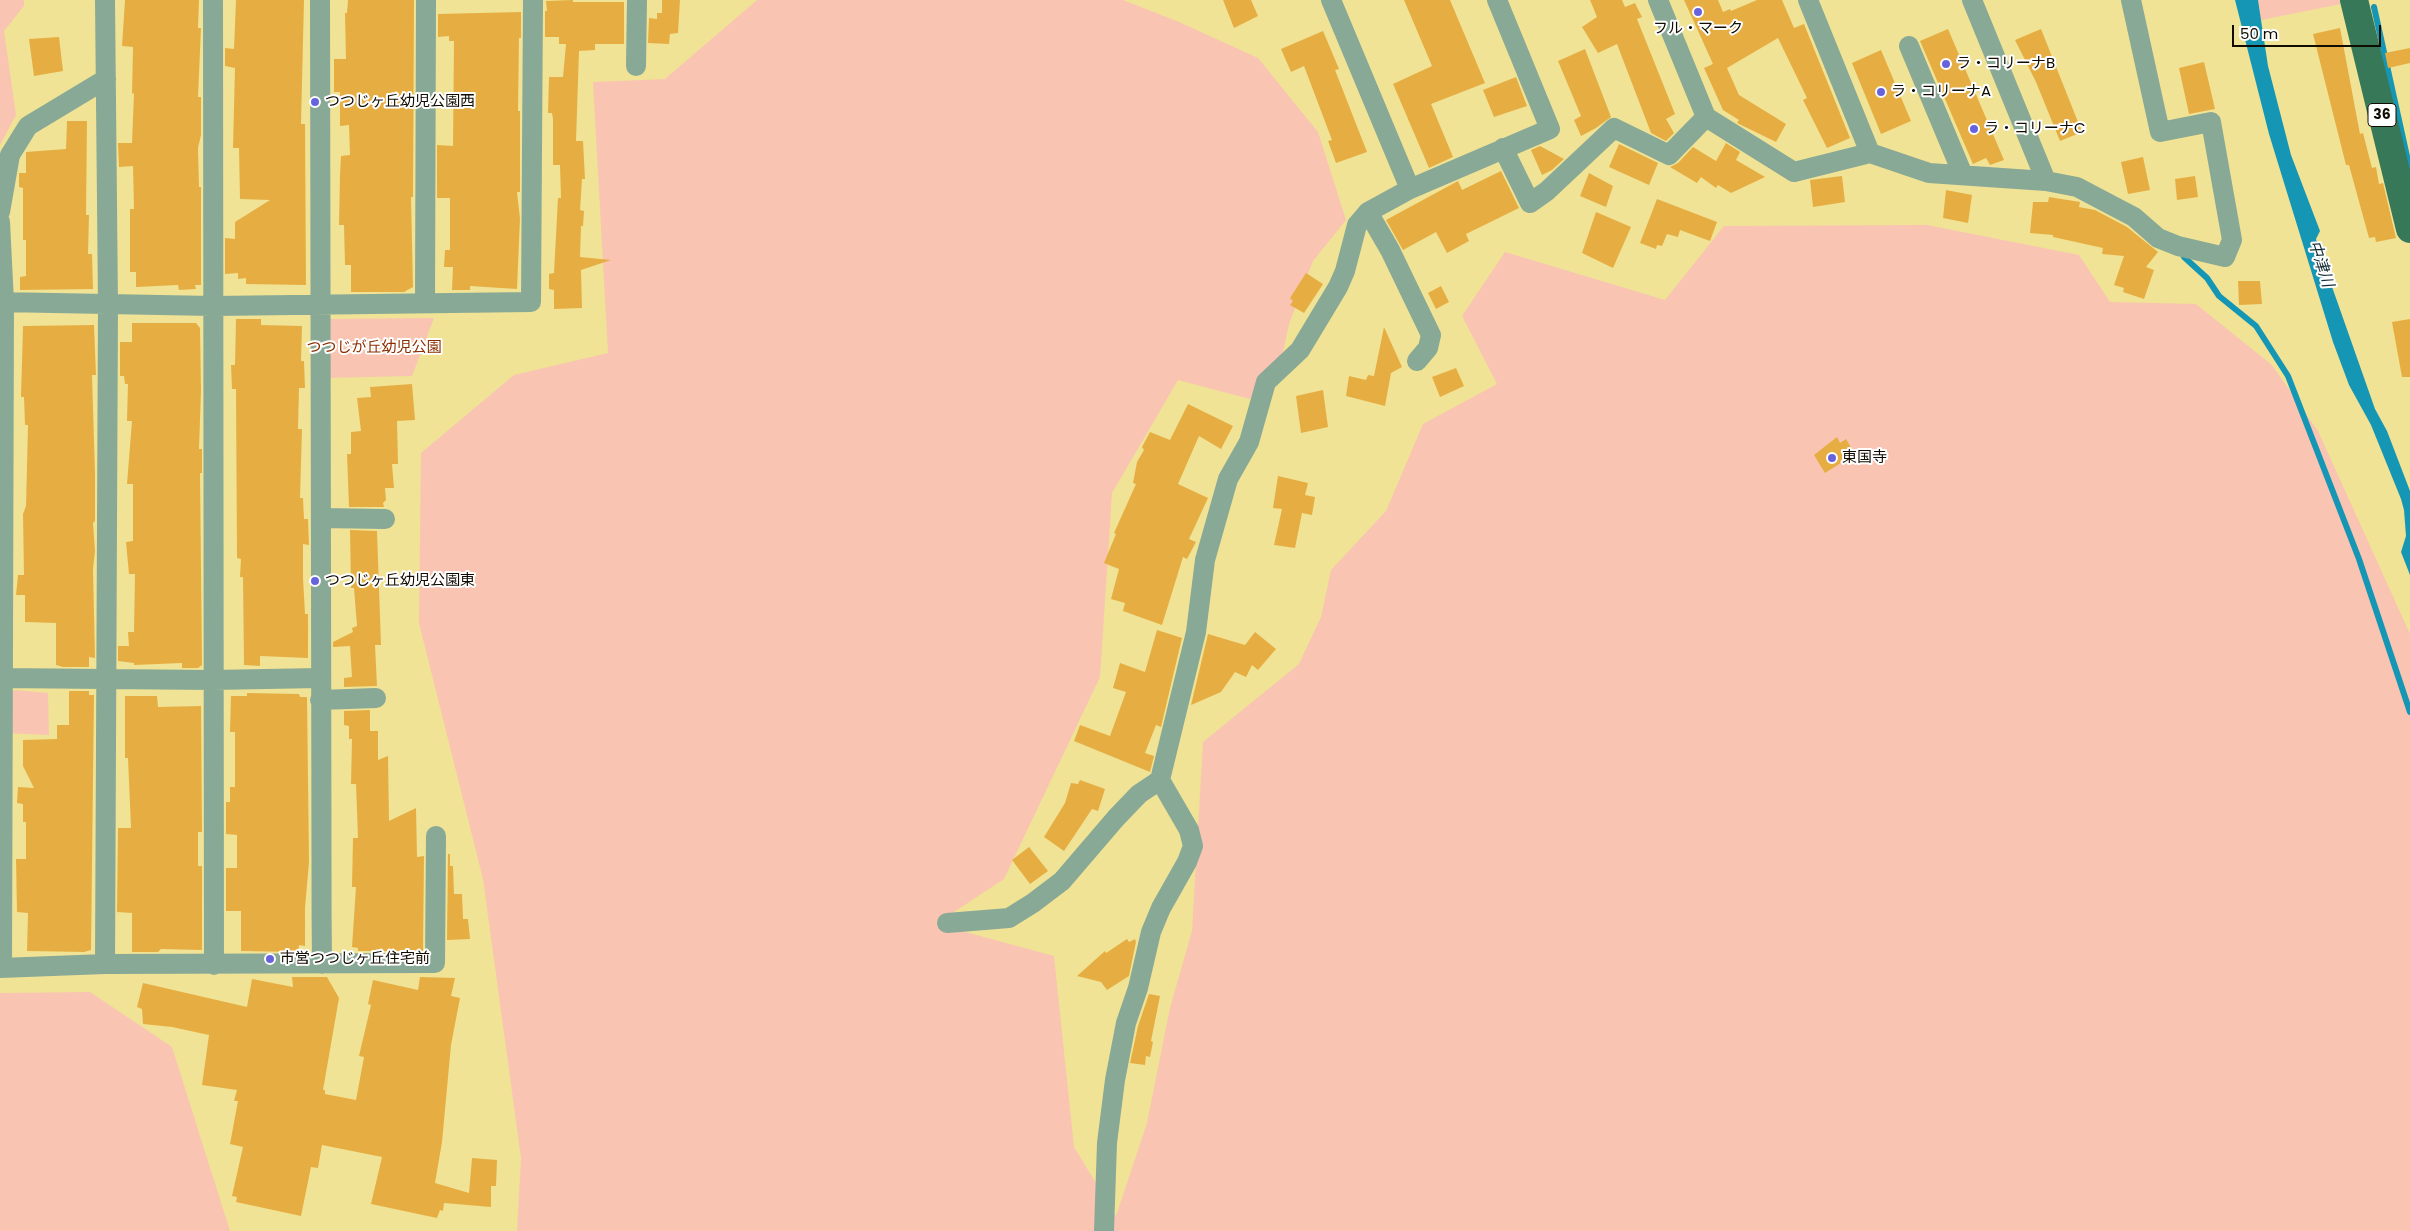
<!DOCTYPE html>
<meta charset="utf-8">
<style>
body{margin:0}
#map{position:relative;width:2410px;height:1231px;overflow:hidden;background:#f0e395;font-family:Poppins,sans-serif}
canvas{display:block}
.scale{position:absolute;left:2232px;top:25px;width:149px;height:22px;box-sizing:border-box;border:2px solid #110c00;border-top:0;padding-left:6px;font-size:15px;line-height:18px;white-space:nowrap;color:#110c00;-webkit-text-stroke:4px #fff;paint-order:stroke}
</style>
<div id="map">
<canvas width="2410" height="1231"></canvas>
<div class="scale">50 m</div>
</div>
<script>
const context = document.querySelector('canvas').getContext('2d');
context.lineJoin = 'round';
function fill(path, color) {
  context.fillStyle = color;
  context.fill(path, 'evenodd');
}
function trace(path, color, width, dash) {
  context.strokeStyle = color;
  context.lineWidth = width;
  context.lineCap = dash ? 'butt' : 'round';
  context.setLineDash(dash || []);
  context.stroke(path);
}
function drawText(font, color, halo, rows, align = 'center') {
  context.font = font + ' Poppins,"Noto Sans JP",sans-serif';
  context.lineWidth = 4;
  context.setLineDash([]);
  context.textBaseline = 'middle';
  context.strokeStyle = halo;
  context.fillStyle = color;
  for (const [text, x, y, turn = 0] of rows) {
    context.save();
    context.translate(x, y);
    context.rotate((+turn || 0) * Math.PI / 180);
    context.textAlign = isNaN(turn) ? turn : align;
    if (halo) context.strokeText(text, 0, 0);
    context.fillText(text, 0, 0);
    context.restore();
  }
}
const green = new Path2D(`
 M 0,0 L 24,0 L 24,6 L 4,31 L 16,115 L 0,145 Z
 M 757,0 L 1123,0 L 1179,22 L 1258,58 L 1318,132 L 1346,220 L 1313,261 L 1289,324 L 1283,352 L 1250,399 L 1178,380 L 1112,493 L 1100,677 L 1004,879 L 936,924 L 1054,956 L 1074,1147 L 1116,1216 L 1147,1123 L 1170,1008 L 1192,931 L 1203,742 L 1299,664 L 1321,617 L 1331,570 L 1386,511 L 1423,424 L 1497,384 L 1462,316 L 1505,252 L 1665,300 L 1724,226 L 1927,225 L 2079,255 L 2110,302 L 2196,304 L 2272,365 L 2318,431 L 2410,634 L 2410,1231 L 517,1231 L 521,1158 L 483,879 L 419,623 L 421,453 L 514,375 L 608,353 L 593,82 L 665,79 Z
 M 2258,0 L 2340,0 L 2341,4 L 2261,20 Z
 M 434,318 L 412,376 L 325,378 L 325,319 Z
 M 15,690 L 48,693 L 49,735 L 3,733 L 3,698 Z
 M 90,992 L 172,1047 L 230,1231 L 0,1231 L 0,993 Z`);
const water = new Path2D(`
 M 2235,0 L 2258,0 L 2268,66 L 2291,155 L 2320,231 L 2316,239 L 2318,247 L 2375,409 L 2387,431 L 2410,491 L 2410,575 L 2401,552 L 2406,536 L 2404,510 L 2401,499 L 2371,425 L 2349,385 L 2333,342 L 2269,134 Z`);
const stream = new Path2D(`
 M 2374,7 L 2410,170
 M 2184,257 L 2207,278 L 2219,296 L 2256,326 L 2288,376 L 2359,559 L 2410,712`);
const building = new Path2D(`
 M 125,0 L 199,0 L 198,28 L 201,28 L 198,97 L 201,97 L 201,135 L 198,148 L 199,187 L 201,187 L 201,285 L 195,285 L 196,289 L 179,290 L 178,285 L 136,287 L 136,272 L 130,272 L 130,209 L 134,209 L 133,166 L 119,167 L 118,143 L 132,143 L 134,93 L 132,94 L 133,47 L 122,46 Z
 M 236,0 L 304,0 L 301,124 L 305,124 L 306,285 L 246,284 L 246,278 L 238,279 L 238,273 L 225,274 L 225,238 L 235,239 L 235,222 L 270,200 L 240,199 L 239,148 L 233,148 L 235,68 L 225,66 L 225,48 L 234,49 Z
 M 348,0 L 414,0 L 413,197 L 411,197 L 413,287 L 404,292 L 351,292 L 351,265 L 345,265 L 344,225 L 339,225 L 340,175 L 341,156 L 350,155 L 349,125 L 340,126 L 340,92 L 334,92 L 334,59 L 346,59 L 345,13 L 347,13 Z
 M 573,0 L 573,2 L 624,2 L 624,44 L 595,44 L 595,50 L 579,51 L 576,141 L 583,141 L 585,179 L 582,179 L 580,210 L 584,211 L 583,226 L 581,226 L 580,257 L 611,260 L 581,270 L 582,308 L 554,309 L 554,290 L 549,289 L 549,274 L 554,273 L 558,198 L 561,198 L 560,165 L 553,165 L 553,119 L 552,113 L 548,113 L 549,77 L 563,77 L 566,44 L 559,44 L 559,37 L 545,37 L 545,11 L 547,11 L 546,1 Z
 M 662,0 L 680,0 L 678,33 L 670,34 L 669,44 L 648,43 L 649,18 L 657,19 L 657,13 L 662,13 Z
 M 1223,0 L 1251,0 L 1258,16 L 1234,28 Z
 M 1404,0 L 1450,0 L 1485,83 L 1431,104 L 1453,157 L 1429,168 L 1393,84 L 1432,66 Z
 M 1590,0 L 1622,0 L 1625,7 L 1635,3 L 1642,17 L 1637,19 L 1675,114 L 1666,119 L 1674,133 L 1666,141 L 1651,133 L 1617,44 L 1598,53 L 1582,27 L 1597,17 Z
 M 1684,0 L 1718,0 L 1723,12 L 1730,9 L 1731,11 L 1757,0 L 1782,0 L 1794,28 L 1804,24 L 1850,138 L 1827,148 L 1803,100 L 1807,98 L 1778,38 L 1727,68 L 1739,95 L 1786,124 L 1776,142 L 1737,123 L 1739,120 L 1723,110 L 1704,68 L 1713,64 Z
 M 521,12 L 521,38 L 519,38 L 518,111 L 520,111 L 520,192 L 517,192 L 520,218 L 517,289 L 470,286 L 470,290 L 452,290 L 453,267 L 444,267 L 445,250 L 450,250 L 450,198 L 437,198 L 437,145 L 453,146 L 454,41 L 449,41 L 449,36 L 438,37 L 438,14 Z
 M 2340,28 L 2360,134 L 2363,133 L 2372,168 L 2376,167 L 2379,184 L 2383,183 L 2396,238 L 2376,242 L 2375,237 L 2369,238 L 2349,165 L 2346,165 L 2313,34 Z
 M 1948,29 L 2004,160 L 1990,165 L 1986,158 L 1973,164 L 1920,41 Z
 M 2041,29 L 2082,132 L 2060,141 L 2036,82 L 2015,40 Z
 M 1323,31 L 1339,69 L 1335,70 L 1367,152 L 1336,163 L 1328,141 L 1332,140 L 1304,66 L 1291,72 L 1281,49 Z
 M 59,37 L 63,71 L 34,76 L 29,39 Z
 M 2410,48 L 2410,63 L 2388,68 L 2385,53 Z
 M 1585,49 L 1611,117 L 1596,128 L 1581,136 L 1574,120 L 1581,116 L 1558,61 Z
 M 1881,50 L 1911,121 L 1881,134 L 1852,63 Z
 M 2204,62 L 2215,109 L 2189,114 L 2179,68 Z
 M 1516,77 L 1527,106 L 1494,117 L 1483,90 Z
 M 67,121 L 87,121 L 86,215 L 89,215 L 88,254 L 92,254 L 93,289 L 20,290 L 20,277 L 26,276 L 26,240 L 23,240 L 23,188 L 19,187 L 19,173 L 26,173 L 26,152 L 66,149 Z
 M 1726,143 L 1740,152 L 1736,160 L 1765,177 L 1731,193 L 1718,185 L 1716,188 L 1701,177 L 1697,183 L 1670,167 L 1678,163 L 1693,147 L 1716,161 Z
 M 1619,144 L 1658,163 L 1649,185 L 1609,167 Z
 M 1540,146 L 1564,159 L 1552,170 L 1542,175 L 1531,150 Z
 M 2143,157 L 2150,190 L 2128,194 L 2121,162 Z
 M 1501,171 L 1519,208 L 1466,234 L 1469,241 L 1447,253 L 1436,232 L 1403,250 L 1386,220 L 1458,181 L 1462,190 Z
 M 1589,173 L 1613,186 L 1606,207 L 1580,196 Z
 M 1842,176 L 1845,202 L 1813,207 L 1810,180 Z
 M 2195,176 L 2198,197 L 2177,200 L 2175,179 Z
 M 1946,190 L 1972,195 L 1968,223 L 1943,218 Z
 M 2049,197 L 2080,202 L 2079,207 L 2095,210 L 2127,227 L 2158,252 L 2146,267 L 2154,270 L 2144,299 L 2123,292 L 2124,288 L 2114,285 L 2124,256 L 2102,254 L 2103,248 L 2053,237 L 2053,235 L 2030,233 L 2033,202 L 2048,202 Z
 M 1657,199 L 1717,222 L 1710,241 L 1680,230 L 1678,237 L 1667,234 L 1662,246 L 1657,245 L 1656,249 L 1640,243 Z
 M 1596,212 L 1631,227 L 1613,268 L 1582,253 Z
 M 1306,273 L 1323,284 L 1304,313 L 1290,305 L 1293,301 L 1290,298 Z
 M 2238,281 L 2260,281 L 2262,304 L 2239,305 Z
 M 1441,286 L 1449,302 L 1436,309 L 1428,293 Z
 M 236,319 L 261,319 L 261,325 L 302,326 L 301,361 L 304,361 L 305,388 L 299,388 L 298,429 L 302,429 L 300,498 L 303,498 L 304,519 L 308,519 L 309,545 L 303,544 L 303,578 L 305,614 L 308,614 L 308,658 L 260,656 L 260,666 L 244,665 L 243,577 L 240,577 L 241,559 L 237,558 L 236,389 L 232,389 L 231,365 L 235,365 Z
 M 2410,319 L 2410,377 L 2402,377 L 2392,322 Z
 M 132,323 L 196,323 L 200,328 L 201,391 L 199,449 L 202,449 L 202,473 L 200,473 L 202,665 L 198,668 L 182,668 L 182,663 L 134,665 L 134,663 L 118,661 L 118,646 L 129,646 L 128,632 L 134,632 L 135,574 L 129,574 L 126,542 L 133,541 L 133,484 L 127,484 L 132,421 L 127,421 L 128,384 L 125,384 L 124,376 L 120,376 L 120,342 L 132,342 Z
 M 94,325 L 96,375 L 92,375 L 95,474 L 95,521 L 93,523 L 95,551 L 93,569 L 95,658 L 89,657 L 89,667 L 63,667 L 56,665 L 56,623 L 25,622 L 25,595 L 16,595 L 18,575 L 24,575 L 23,514 L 26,506 L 28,425 L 25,425 L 24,397 L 21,397 L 23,326 Z
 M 1384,327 L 1402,367 L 1391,373 L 1385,406 L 1346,396 L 1349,376 L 1366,380 L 1368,375 L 1374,376 Z
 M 1456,368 L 1464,386 L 1440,397 L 1432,377 Z
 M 412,384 L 415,420 L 397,421 L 398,464 L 392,464 L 394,488 L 385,488 L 386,500 L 383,503 L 384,507 L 349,507 L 347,454 L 351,454 L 351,432 L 361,431 L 357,398 L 371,397 L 370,387 Z
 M 1323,390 L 1328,427 L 1301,433 L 1296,396 Z
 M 1188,404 L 1233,426 L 1221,449 L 1199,436 L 1178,484 L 1208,498 L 1189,539 L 1196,542 L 1187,559 L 1183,557 L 1162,625 L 1123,611 L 1125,603 L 1111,599 L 1119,569 L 1104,563 L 1116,534 L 1114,533 L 1136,484 L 1133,483 L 1137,462 L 1144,450 L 1142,447 L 1150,432 L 1170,440 Z
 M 1837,437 L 1840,443 L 1846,439 L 1855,454 L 1825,473 L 1814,455 Z
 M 1278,476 L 1308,483 L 1305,495 L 1315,497 L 1312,515 L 1302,513 L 1295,548 L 1274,545 L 1282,509 L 1273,508 Z
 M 350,530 L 377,531 L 381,645 L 375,645 L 377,686 L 344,687 L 344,678 L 352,677 L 350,646 L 333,647 L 333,642 L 353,632 L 352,628 L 357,626 L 354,588 L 351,588 Z
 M 1157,630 L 1182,638 L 1161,727 L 1156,725 L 1145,753 L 1154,756 L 1150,772 L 1074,741 L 1080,725 L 1110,736 L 1126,692 L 1113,688 L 1120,663 L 1145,672 Z
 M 1255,632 L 1276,649 L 1258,670 L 1252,665 L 1246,677 L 1235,672 L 1221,692 L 1191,705 L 1208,634 L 1245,645 Z
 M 69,691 L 89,691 L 89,695 L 94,695 L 91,950 L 84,952 L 27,951 L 28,913 L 17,912 L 16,859 L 26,859 L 26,822 L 23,822 L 23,804 L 17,803 L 18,787 L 34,788 L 23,766 L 23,740 L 57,739 L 57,725 L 69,725 Z
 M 247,693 L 299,694 L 300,697 L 307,697 L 309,862 L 305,908 L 305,946 L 299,945 L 298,952 L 241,951 L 241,911 L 226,911 L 226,868 L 237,868 L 237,835 L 226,834 L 226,802 L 230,802 L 230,787 L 235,787 L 235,732 L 230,732 L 231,696 L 247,696 Z
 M 125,696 L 157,696 L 158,707 L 201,706 L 202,832 L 198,832 L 198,866 L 202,866 L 202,950 L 161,949 L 158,952 L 132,952 L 132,913 L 117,912 L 118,828 L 131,828 L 128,758 L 125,758 Z
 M 370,710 L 370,731 L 378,731 L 378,760 L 388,756 L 389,821 L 416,808 L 417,857 L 424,856 L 423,951 L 358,951 L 358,948 L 352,947 L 356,887 L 352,887 L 353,838 L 358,838 L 356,784 L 351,784 L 352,739 L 349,739 L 349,726 L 344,725 L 344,711 Z
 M 1080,780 L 1105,789 L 1098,811 L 1092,809 L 1064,851 L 1044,837 L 1065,803 L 1071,783 L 1078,784 Z
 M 1029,847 L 1048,871 L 1030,884 L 1012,860 Z
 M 448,854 L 450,854 L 450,866 L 453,866 L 454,894 L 462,894 L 463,919 L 468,919 L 470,939 L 447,940 Z
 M 1127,939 L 1129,942 L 1135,939 L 1136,942 L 1129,976 L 1107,990 L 1101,982 L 1077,976 L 1105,951 L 1106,953 Z
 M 292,977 L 327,977 L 339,998 L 323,1090 L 325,1090 L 325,1094 L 356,1100 L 364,1057 L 359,1056 L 371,1005 L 368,1004 L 373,980 L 418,990 L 420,977 L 455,978 L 451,996 L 460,998 L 451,1045 L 442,1142 L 435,1183 L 469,1193 L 472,1158 L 497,1160 L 496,1186 L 491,1186 L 491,1207 L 444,1203 L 443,1211 L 440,1210 L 437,1218 L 371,1204 L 382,1157 L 322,1145 L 318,1168 L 311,1167 L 301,1216 L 236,1202 L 237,1197 L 232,1196 L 243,1147 L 230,1144 L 238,1101 L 234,1101 L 237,1090 L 202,1085 L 209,1035 L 172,1027 L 143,1024 L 142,1009 L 137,1007 L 143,983 L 247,1007 L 252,979 L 293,987 Z
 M 1149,994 L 1160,996 L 1151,1041 L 1153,1042 L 1150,1057 L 1146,1056 L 1145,1065 L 1130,1063 L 1138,1026 Z`);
const minor = new Path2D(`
 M 213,0 L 214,965
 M 320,0 C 323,322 319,643 322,964
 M 1331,0 L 1410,189
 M 1658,0 L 1706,117 L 1794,172 L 1870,153 L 1929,173 L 2046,181 L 2077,187 L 2134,217 L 2158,238 L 2178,246 L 2225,257 L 2232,240 L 2211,122 L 2160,132 L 2131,0
 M 1808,0 L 1870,153
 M 1972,0 L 2046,181
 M 1909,46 L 1963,175
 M 636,66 L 637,0
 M 1503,148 L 1530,203 L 1547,191 L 1614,128 L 1669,155 L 1706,117
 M 0,212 L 10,155 L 28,126 L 106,79
 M 1368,212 L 1390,250 L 1431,335 L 1428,348 L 1417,361
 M 0,222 L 4,302 L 2,968
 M 0,302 L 213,306 L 531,302 L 533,0
 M 425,303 L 426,0
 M 321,518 L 385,519
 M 0,678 L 212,680 L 320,678
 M 320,700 L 376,698
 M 947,923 L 1009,918 L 1033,903 L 1062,881 L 1116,818 L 1139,794 L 1160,780
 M 105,964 L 108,305 L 105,0
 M 0,968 L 105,964 L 435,963 L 436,836
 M 1104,1231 L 1107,1143 L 1115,1080 L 1126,1023 L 1138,988 L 1151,932 L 1161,908 L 1187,862 L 1193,846 L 1189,830 L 1160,780 L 1196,632 L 1205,560 L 1228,479 L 1249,442 L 1266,382 L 1300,350 L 1338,287 L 1345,271 L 1357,225 L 1368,212 L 1410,189 L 1550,129 L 1497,0`);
const primary = new Path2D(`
 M 2354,0 L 2410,229`);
const markers = [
 [1698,12,5,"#6763dc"],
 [1946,64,5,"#6763dc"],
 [1881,92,5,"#6763dc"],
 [315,102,5,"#6763dc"],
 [1974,129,5,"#6763dc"],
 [1832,458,5,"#6763dc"],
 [315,581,5,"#6763dc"],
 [270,959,5,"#6763dc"]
];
const shields = [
 [2382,115,28]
];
const shieldNames = [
 ["36",2382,115]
];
const poiNames = [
 ["フル・マーク",1698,29,"center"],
 ["ラ・コリーナB",1956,64],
 ["ラ・コリーナA",1891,92],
 ["つつじヶ丘幼児公園西",325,102],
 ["ラ・コリーナC",1984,129],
 ["東国寺",1842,458],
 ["つつじヶ丘幼児公園東",325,581],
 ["市営つつじヶ丘住宅前",280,959]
];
const parkNames = [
 ["つつじが丘幼児公園",374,348]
];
const waterNames = [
 ["中津川",2320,264,72]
];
fill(green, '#f9c4b1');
fill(water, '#1596b5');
trace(stream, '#1596b5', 6);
fill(building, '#e6ae42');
trace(minor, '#88a996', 20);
trace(primary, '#377858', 28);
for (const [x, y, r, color] of markers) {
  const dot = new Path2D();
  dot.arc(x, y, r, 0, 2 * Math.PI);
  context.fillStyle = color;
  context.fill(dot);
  trace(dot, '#fff', 2);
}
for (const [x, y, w] of shields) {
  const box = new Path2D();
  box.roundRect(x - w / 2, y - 11.5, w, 23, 4);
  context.fillStyle = '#fff';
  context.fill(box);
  trace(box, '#110c00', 1);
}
drawText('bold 14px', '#110c00', null, shieldNames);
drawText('15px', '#110c00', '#fff', poiNames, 'left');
drawText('15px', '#8a2e01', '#fff', parkNames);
drawText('italic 16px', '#142d35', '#fff', waterNames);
</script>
